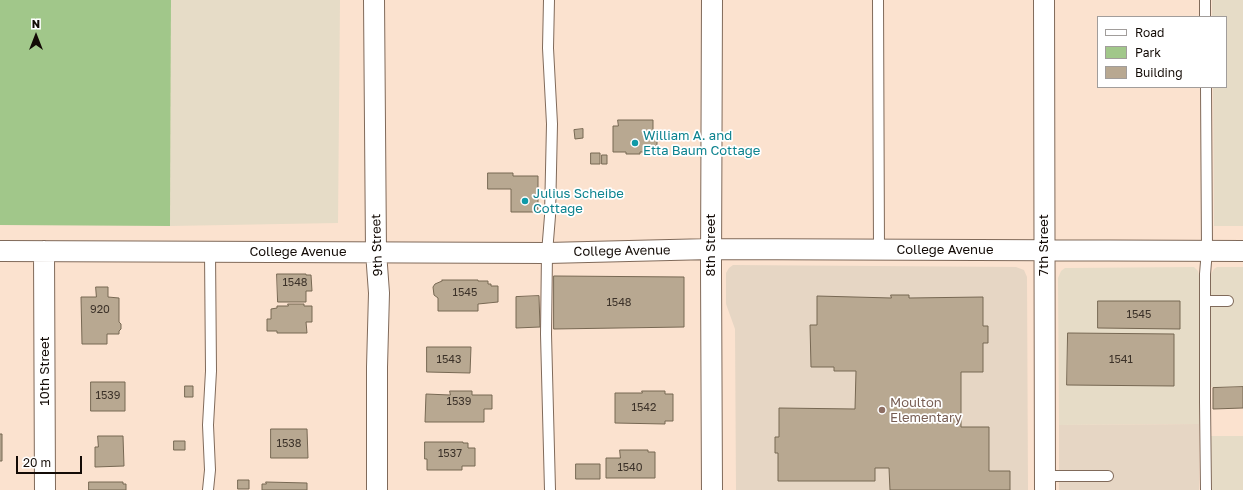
<!DOCTYPE html>
<style>
body{margin:0}
#map{position:relative;width:1243px;height:490px;overflow:hidden;background:#fbe2cf;font-family:"Golos Text",sans-serif}
canvas{display:block}
.legend{position:absolute;left:1097px;top:16px;width:130px;height:72px;box-sizing:border-box;background:#fff;border:1px solid #a19d9b;margin:0;padding:5px 7px;list-style:none;font-size:12px;color:#130b06}
.legend li{display:flex;align-items:center;gap:8px;height:20px}
.legend b{width:20px;border:1px solid #a19d9b}
.north{position:absolute;left:16px;top:16px;width:40px;height:40px;-webkit-text-stroke:3px #fff;paint-order:stroke;rotate:0deg;font-size:11px;font-weight:700;line-height:16px;text-align:center;color:#130b06}
.north::after{content:'';display:block;margin:auto;width:14px;height:18px;background:#130b06;clip-path:polygon(50% 0,100% 100%,50% 72%,0 100%)}
.scale{position:absolute;left:16px;top:456px;width:66px;height:18px;box-sizing:border-box;border:2px solid #130b06;border-top:0;padding-left:5px;font-size:12px;line-height:14px;white-space:nowrap;color:#130b06;-webkit-text-stroke:3px #fff;paint-order:stroke}
</style>
<div id="map">
<canvas width="1243" height="490"></canvas>
<ul class="legend">
<li><b style="height:5px;background:#fff"></b>Road</li>
<li><b style="height:11px;background:#a1c78a"></b>Park</li>
<li><b style="height:11px;background:#b8a891"></b>Building</li>
</ul>
<div class="north">N</div>
<div class="scale">20 m</div>
</div>
<script>
const context = document.querySelector('canvas').getContext('2d');
context.lineJoin = 'round';
function fill(path, color) {
  context.fillStyle = color;
  context.fill(path, 'evenodd');
}
function trace(path, color, width, dash) {
  context.strokeStyle = color;
  context.lineWidth = width;
  context.lineCap = dash ? 'butt' : 'round';
  context.setLineDash(dash || []);
  context.stroke(path);
}
function drawText(font, color, halo, rows, align = 'center') {
  context.font = font + ' "Golos Text",sans-serif';
  context.lineWidth = 3.5;
  context.setLineDash([]);
  context.textBaseline = 'middle';
  context.strokeStyle = halo;
  context.fillStyle = color;
  for (const [text, x, y, turn = 0] of rows) {
    context.save();
    context.translate(x, y);
    context.rotate((+turn || 0) * Math.PI / 180);
    context.textAlign = isNaN(turn) ? turn : align;
    if (halo) context.strokeText(text, 0, 0);
    context.fillText(text, 0, 0);
    context.restore();
  }
}
const commercial = new Path2D(`
 M 171,0 L 340,0 L 338,223 L 170,226 Z
 M 1212,0 L 1243,0 L 1243,226 L 1214,226 L 1213,87 L 1226,87 L 1226,17 L 1212,17 Z
 M 1194,267 L 1198,271 L 1199,276 L 1199,424 L 1059,425 L 1058,278 L 1061,271 L 1065,268 L 1069,268 Z
 M 1217,267 L 1243,267 L 1243,387 L 1210,387 L 1209,356 L 1211,274 L 1214,269 Z
 M 1210,436 L 1243,436 L 1243,490 L 1210,490 Z`);
const education = new Path2D(`
 M 733,265 L 1016,267 L 1024,270 L 1027,277 L 1028,490 L 736,490 L 735,329 L 726,304 L 726,273 L 729,268 Z
 M 1199,424 L 1199,490 L 1059,490 L 1059,425 Z`);
const green = new Path2D(`
 M 0,0 L 171,0 L 170,226 L 0,225 Z`);
const building = new Path2D(`
 M 618,120 L 653,120 L 653,134 L 657,134 L 657,152 L 640,152 L 640,154 L 626,154 L 626,152 L 613,152 L 613,126 L 618,126 Z
 M 583,129 L 583,138 L 575,139 L 574,130 Z
 M 591,153 L 600,153 L 600,164 L 591,164 Z
 M 602,155 L 607,155 L 607,164 L 602,164 Z
 M 488,173 L 513,173 L 513,176 L 538,176 L 538,212 L 511,212 L 511,189 L 488,189 Z
 M 277,274 L 306,274 L 306,275 L 311,275 L 312,291 L 306,291 L 306,302 L 278,302 Z
 M 554,276 L 684,277 L 684,327 L 554,329 Z
 M 442,280 L 478,280 L 478,281 L 488,281 L 488,284 L 491,284 L 491,286 L 498,286 L 498,302 L 478,304 L 478,311 L 438,311 L 438,298 L 434,295 L 433,287 L 435,284 L 442,281 Z
 M 96,287 L 108,287 L 108,297 L 119,298 L 119,322 L 121,324 L 121,329 L 119,331 L 119,334 L 107,334 L 107,344 L 82,344 L 81,297 L 96,297 Z
 M 891,295 L 909,295 L 909,298 L 983,297 L 983,326 L 988,326 L 988,343 L 983,343 L 983,372 L 961,372 L 961,427 L 989,427 L 989,471 L 1010,471 L 1010,490 L 890,490 L 889,468 L 875,468 L 875,481 L 778,481 L 778,453 L 775,453 L 775,437 L 779,437 L 779,408 L 855,409 L 856,371 L 834,371 L 834,367 L 811,367 L 810,325 L 817,325 L 817,296 L 891,298 Z
 M 539,296 L 540,327 L 516,328 L 516,297 Z
 M 1098,301 L 1180,301 L 1180,329 L 1098,328 Z
 M 288,304 L 304,304 L 304,306 L 312,306 L 312,322 L 306,322 L 307,333 L 277,333 L 277,331 L 267,331 L 267,319 L 271,319 L 271,309 L 277,308 L 277,306 L 288,306 Z
 M 1068,333 L 1174,334 L 1174,386 L 1067,385 Z
 M 427,347 L 471,347 L 470,373 L 427,372 Z
 M 91,382 L 125,382 L 125,411 L 91,411 Z
 M 185,386 L 193,386 L 193,397 L 185,397 Z
 M 1243,387 L 1243,408 L 1213,409 L 1213,388 Z
 M 450,391 L 472,391 L 472,395 L 492,395 L 492,409 L 484,409 L 484,422 L 425,422 L 426,394 L 450,395 Z
 M 642,391 L 665,391 L 665,394 L 673,394 L 673,421 L 665,421 L 665,424 L 615,423 L 615,393 L 642,393 Z
 M 271,429 L 307,429 L 308,458 L 271,458 Z
 M 0,434 L 2,434 L 2,461 L 0,461 Z
 M 98,436 L 123,436 L 124,466 L 95,467 L 95,447 L 98,447 Z
 M 174,441 L 185,441 L 185,450 L 174,450 Z
 M 425,442 L 463,442 L 463,443 L 468,443 L 468,448 L 475,448 L 475,466 L 462,466 L 462,470 L 427,470 L 427,459 L 425,459 Z
 M 620,450 L 648,450 L 648,452 L 655,452 L 655,478 L 606,478 L 606,458 L 620,458 Z
 M 576,464 L 600,464 L 600,479 L 576,479 Z
 M 238,480 L 249,480 L 249,489 L 238,489 Z
 M 89,482 L 123,482 L 123,484 L 126,484 L 126,490 L 89,490 Z
 M 266,482 L 307,483 L 307,490 L 262,490 L 262,484 L 266,484 Z`);
const lane = new Path2D(`
 M 549,0 L 548,48 L 552,124 L 550,216 L 547,253 L 546,334 L 550,490
 M 878,0 L 879,250
 M 1205,0 L 1205,17
 M 1206,87 L 1207,250 L 1205,274 L 1205,402 L 1206,490
 M 1205,301 L 1228,301
 M 1045,476 L 1108,476
 M 208,490 L 210,470 L 208,425 L 211,371 L 210,252`);
const street = new Path2D(`
 M 374,0 L 376,252 L 379,293 L 377,367 L 377,490
 M 712,0 L 711,269 L 712,490
 M 1044,0 L 1045,490
 M 0,251 L 547,253 L 711,249 L 1243,251
 M 44,251 L 45,490`);
const markers = [
 [635,143,4,"#0f9aa8"],
 [525,201,4,"#0f9aa8"],
 [882,410,4,"#8d6e63"]
];
const numberNames = [
 ["1548",295,283],
 ["1545",465,293],
 ["1548",619,303],
 ["920",100,310],
 ["1545",1139,315],
 ["1543",449,360],
 ["1541",1121,360],
 ["1539",108,396],
 ["1539",459,402],
 ["1542",644,408],
 ["1538",289,444],
 ["1537",450,454],
 ["1540",630,468]
];
const cultureNames = [
 ["William A. and",643,136],
 ["Etta Baum Cottage",643,151],
 ["Julius Scheibe",533,194],
 ["Cottage",533,209]
];
const streetNames = [
 ["9th Street",377,245,-92],
 ["8th Street",711,245,-90],
 ["7th Street",1044,245,-90],
 ["College Avenue",945,250],
 ["College Avenue",622,251,-1],
 ["College Avenue",298,252],
 ["10th Street",45,371,-90]
];
const educationNames = [
 ["Moulton",890,403],
 ["Elementary",890,418]
];
fill(commercial, '#e6dcc7');
fill(education, '#e6d6c4');
fill(green, '#a1c78a');
fill(building, '#b8a891');
trace(building, '#776853', 1);
trace(lane, '#806a5a', 12);
trace(street, '#806a5a', 22);
trace(lane, '#fff', 10);
trace(street, '#fff', 20);
for (const [x, y, r, color] of markers) {
  const dot = new Path2D();
  dot.arc(x, y, r, 0, 2 * Math.PI);
  context.fillStyle = color;
  context.fill(dot);
  trace(dot, '#fff', 1.5);
}
drawText('11px', '#3c3229', null, numberNames);
drawText('13px', '#0d838f', '#fff', cultureNames, 'left');
drawText('13px', '#130b06', '#fff', streetNames);
drawText('13px', '#785e54', '#fff', educationNames, 'left');
</script>
